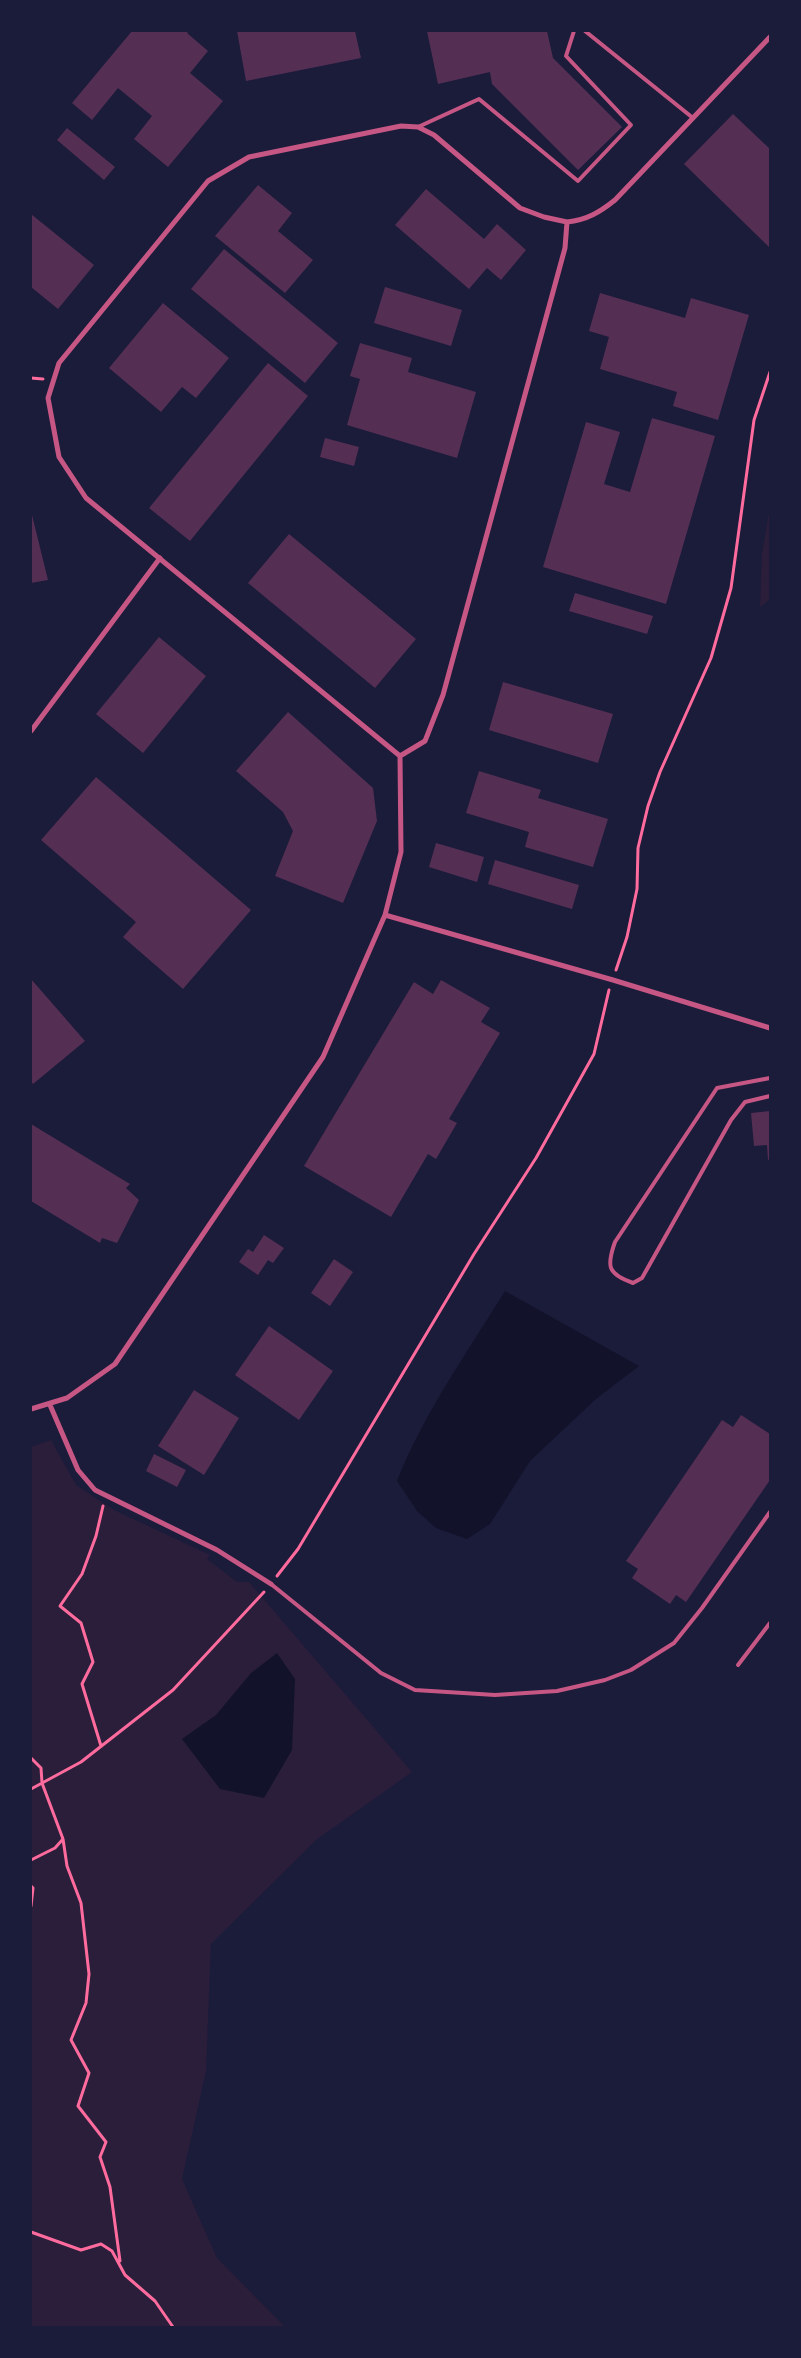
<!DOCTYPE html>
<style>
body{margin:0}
#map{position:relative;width:801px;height:2358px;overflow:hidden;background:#1b1b3a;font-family:"Asap Condensed",sans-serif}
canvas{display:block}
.frame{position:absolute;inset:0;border:32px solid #1b1b3a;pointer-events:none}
</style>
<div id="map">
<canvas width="801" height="2358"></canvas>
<div class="frame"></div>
</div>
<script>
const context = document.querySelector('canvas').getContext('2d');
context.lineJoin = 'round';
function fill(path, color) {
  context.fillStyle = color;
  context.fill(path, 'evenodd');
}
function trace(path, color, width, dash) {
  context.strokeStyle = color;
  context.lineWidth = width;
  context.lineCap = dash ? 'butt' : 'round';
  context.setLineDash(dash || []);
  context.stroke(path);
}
const green = new Path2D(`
 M 770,506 L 770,600 L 760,607 L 762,554 Z
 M 51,1440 L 76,1485 L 114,1510 L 210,1555 L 207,1559 L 237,1582 L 249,1582 L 412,1772 L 316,1840 L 211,1944 L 206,2071 L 182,2179 L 217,2258 L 285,2327 L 31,2327 L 31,1447 Z`);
const water = new Path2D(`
 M 505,1291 L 639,1366 L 596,1399 L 530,1461 L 490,1524 L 467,1539 L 436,1528 L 417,1511 L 397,1481 C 424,1413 467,1353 505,1291 Z
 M 277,1653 L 295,1679 L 292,1750 L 264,1798 L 220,1789 L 182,1739 L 216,1715 L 251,1673 Z`);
const building = new Path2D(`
 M 132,31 L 189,31 L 187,33 L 208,51 L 190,73 L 223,101 L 168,167 L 134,139 L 152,116 L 118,88 L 92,120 L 72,103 Z
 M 237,31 L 355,31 L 361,58 L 246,81 Z
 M 427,31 L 547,31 L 553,58 L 622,127 L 578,170 L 492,84 L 490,72 L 438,84 Z
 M 733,114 L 770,149 L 770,248 L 684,164 Z
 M 67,128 L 115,167 L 104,180 L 57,140 Z
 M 258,185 L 292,213 L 278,231 L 313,260 L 285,293 L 215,236 Z
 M 426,189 L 484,239 L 497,224 L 526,250 L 501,280 L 487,268 L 469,289 L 395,225 Z
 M 31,214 L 94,265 L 58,309 L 31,287 Z
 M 224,249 L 338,343 L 305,383 L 191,289 Z
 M 385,287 L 462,310 L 451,346 L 374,323 Z
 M 600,293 L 685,318 L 691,298 L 749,315 L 718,420 L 673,406 L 677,392 L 600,369 L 609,337 L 589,331 Z
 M 163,303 L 229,358 L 196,398 L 182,387 L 161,412 L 109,368 Z
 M 360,343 L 412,358 L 408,372 L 476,392 L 457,458 L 347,425 L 360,379 L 350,376 Z
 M 268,363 L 308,396 L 190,541 L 149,508 Z
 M 652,418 L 715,436 L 666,604 L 543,567 L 586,422 L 620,432 L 604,484 L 630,492 Z
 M 325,438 L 359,447 L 354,466 L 320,457 Z
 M 31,511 L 48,580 L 31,583 Z
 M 289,534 L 416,639 L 375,688 L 248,583 Z
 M 575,593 L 653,616 L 647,634 L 569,611 Z
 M 159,637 L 206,676 L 143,753 L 96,714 Z
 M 503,682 L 613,714 L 598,763 L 489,730 Z
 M 288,712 L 373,788 L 377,821 L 343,903 L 275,876 L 293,831 L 283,812 L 236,771 Z
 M 479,771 L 541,790 L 538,798 L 608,819 L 593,867 L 525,847 L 529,832 L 466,813 Z
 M 96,777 L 251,910 L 183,989 L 123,937 L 136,922 L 41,840 Z
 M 436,843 L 484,857 L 477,882 L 429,867 Z
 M 495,860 L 579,885 L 572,909 L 488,884 Z
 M 31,979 L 85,1041 L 33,1084 L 31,1081 Z
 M 441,980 L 490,1008 L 481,1022 L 500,1033 L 449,1119 L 457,1123 L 436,1159 L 428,1154 L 391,1217 L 304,1166 L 414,982 L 433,994 Z
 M 770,1111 L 770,1159 L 768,1160 L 767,1145 L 754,1146 L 751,1113 Z
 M 31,1124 L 130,1184 L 126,1188 L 139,1200 L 117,1243 L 102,1238 L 100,1243 L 31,1201 Z
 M 264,1235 L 284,1248 L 273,1263 L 268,1260 L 258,1275 L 239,1262 L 248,1249 L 253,1252 Z
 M 334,1259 L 353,1272 L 330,1306 L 311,1293 Z
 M 269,1326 L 333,1371 L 299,1420 L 235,1375 Z
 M 194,1390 L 239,1418 L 204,1475 L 158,1446 Z
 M 741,1415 L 770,1434 L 770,1480 L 686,1602 L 676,1595 L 670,1604 L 632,1578 L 638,1569 L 626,1561 L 722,1420 L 733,1427 Z
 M 154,1454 L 186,1470 L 177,1487 L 146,1471 Z`);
const path = new Path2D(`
 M 31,378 L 43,379
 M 616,970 L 627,937 L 637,889 L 638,848 L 648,806 L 660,772 L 711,658 L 731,588 L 754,420 L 770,372
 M 277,1576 L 298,1549 L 474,1254 L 536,1158 L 594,1054 L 609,990
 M 101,1746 L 82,1684 L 93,1662 L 81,1623 L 60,1606 L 82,1574 L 96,1536 L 103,1506
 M 31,1758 L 41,1768 L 42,1783 L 63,1839 L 67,1866 L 81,1903 L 89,1974 L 86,2003 L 71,2040 L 89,2073 L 78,2106 L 106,2142 L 100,2157 L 110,2187 L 120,2261
 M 31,1789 L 81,1762 L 173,1690 L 264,1592
 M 31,1860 L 55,1848 L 63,1839
 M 31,1886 L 33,1888 L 31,1906
 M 31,2232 L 81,2250 L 101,2244 L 112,2251 L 125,2275 L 155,2301 L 173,2327`);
const service = new Path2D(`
 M 585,31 L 693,118
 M 418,127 L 479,99 L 578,181 L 631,125 L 566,56 L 574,31
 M 770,1078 L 717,1088 L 615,1242 C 606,1267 608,1274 633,1283 L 642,1278 L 731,1120 L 745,1102 L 770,1096
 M 271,1584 L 381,1673 L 415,1690 L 495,1695 L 557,1691 L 605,1680 L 631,1670 L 674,1643 L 702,1608 L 770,1512
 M 738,1665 L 770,1623`);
const minor = new Path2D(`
 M 31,731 L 160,558
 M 400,756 L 86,498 L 59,457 L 48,398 L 59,363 L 208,181 L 249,157 L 401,126 L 418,127 L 434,135 L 520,208 L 544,217 L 567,222
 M 385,915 L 613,980 L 770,1028
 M 50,1405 L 78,1470 L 95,1490 L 217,1550 L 271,1584
 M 31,1409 L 67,1398 L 115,1364 L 323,1057 L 385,915 L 401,852 L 400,756 L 425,741 L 443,695 L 565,248 L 567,222 C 587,220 600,212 615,200 L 770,37`);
fill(green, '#2a1e3b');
fill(water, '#12122b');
fill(building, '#542f53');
trace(path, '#ff6b9d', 3);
trace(service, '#c65784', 4);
trace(minor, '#c65784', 5);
</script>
